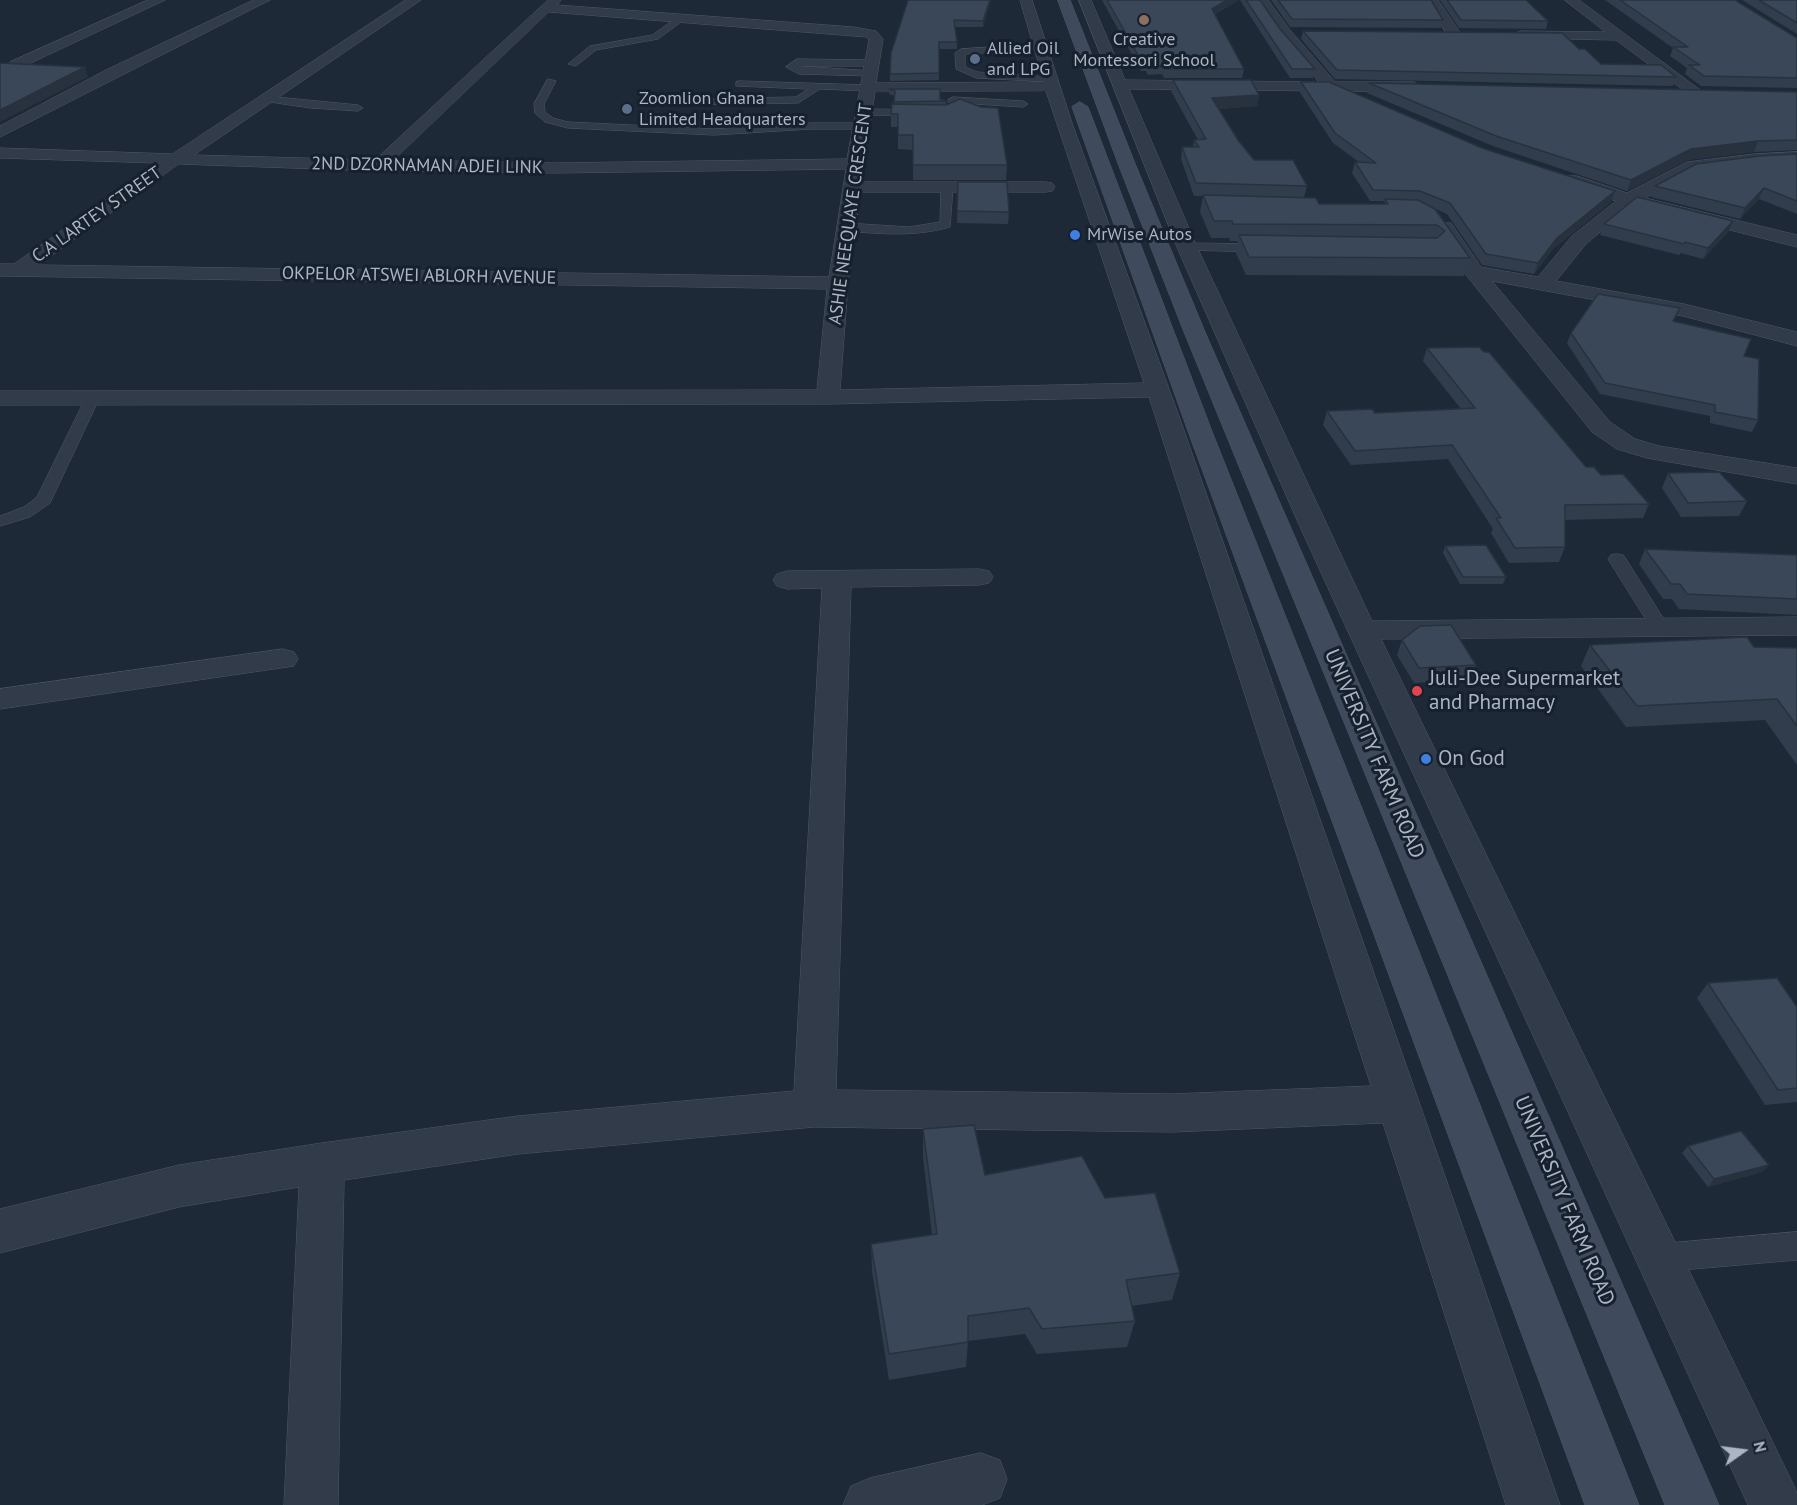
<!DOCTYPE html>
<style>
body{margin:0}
#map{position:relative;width:1797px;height:1505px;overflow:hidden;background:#1e2938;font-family:"PT Sans",sans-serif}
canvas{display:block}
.north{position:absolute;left:1713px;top:1421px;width:60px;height:60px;-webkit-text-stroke:4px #17202d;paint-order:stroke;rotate:76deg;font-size:16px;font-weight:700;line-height:24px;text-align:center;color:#abb5c6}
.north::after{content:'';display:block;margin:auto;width:21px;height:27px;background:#abb5c6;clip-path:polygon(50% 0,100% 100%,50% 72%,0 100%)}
</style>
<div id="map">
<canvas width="1797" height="1505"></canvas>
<div class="north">N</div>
</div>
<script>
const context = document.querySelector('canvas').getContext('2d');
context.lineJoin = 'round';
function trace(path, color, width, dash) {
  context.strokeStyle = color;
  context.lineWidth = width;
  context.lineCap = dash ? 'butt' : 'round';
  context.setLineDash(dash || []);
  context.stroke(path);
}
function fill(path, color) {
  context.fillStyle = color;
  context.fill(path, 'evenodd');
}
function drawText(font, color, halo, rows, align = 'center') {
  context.font = font + ' "PT Sans",sans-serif';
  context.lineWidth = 6;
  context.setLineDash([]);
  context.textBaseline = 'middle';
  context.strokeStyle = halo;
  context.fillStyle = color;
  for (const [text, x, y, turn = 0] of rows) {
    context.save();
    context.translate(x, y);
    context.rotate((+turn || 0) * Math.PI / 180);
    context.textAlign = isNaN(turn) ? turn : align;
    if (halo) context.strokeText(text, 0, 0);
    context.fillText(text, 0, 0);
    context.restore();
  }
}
const lane = new Path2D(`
 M 678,17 L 685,19 L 658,39 L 596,50 L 576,66 L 568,64 L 590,46 L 652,35 Z
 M 1040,44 L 1044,47 L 1043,49 L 965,54 L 965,67 L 977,72 L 1050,77 L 1053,78 L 1053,82 L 976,78 L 956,69 L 955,53 L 961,49 Z
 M 797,59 L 873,60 L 878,63 L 873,66 L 797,66 L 874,71 L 876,73 L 871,76 L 799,74 L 786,67 Z
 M 548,79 L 556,81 L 544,104 L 545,112 L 553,118 L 568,122 L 714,129 L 811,123 L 862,123 L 867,126 L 862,129 L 811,129 L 714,135 L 568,128 L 545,122 L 535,113 L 534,104 Z
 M 739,81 L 869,85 L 874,88 L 869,91 L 820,89 L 798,103 L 688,105 L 683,102 L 688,99 L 796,97 L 808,89 L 736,86 L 736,82 Z
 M 266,96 L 358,105 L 363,108 L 358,111 L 311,108 L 263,101 L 261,99 Z
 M 953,97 L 1023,101 L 1028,104 L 1023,107 L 958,103 L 958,111 L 946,116 L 865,115 L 860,112 L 865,109 L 944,110 L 949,108 L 948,100 Z
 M 947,184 L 953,187 L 950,227 C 915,237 882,234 846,231 L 840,227 L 846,223 L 909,227 L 940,222 L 941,187 Z
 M 1187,243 L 1265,244 L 1271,248 L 1265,252 L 1183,250 L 1181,247 Z
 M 93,393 L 100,397 L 50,503 L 30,517 L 0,526 L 0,516 L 24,507 L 37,497 L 86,397 Z
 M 1617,554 L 1623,555 L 1626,559 L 1668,626 L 1666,630 L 1652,630 L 1650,626 L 1608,559 L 1611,555 Z
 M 1797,1232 L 1797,1260 L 1658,1272 L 1648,1268 L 1643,1258 L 1648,1248 L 1658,1244 Z`);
const street = new Path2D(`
 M 148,0 L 165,0 L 20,68 L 10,68 L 8,65 L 10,62 Z
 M 254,0 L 270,0 L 0,137 L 0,126 L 106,70 Z
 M 406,0 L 421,0 L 194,155 L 375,160 L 548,0 L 561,0 L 557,5 L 853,27 L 876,31 L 883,39 L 876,83 L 1044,82 L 1020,0 L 1032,0 L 1073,126 L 1180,419 L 1560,1505 L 1506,1505 L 1383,1123 L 1172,1132 L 814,1127 L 518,1154 L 344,1180 L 338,1505 L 284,1505 L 299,1187 L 179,1207 L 0,1253 L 0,1209 L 179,1165 L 322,1143 L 518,1116 L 794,1091 L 822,588 L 787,589 L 777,586 L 773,580 L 777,574 L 787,571 L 979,569 L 989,571 L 993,577 L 989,583 L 979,585 L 851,587 L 836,1090 L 1172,1094 L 1371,1086 L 1149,397 L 828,404 L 0,405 L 0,391 L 817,390 L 827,289 L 0,276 L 0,264 L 14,264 L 158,163 L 0,158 L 0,148 L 172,154 ZM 549,12 L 867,37 L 869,40 L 847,159 L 553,163 L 394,160 ZM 1046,91 L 1144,383 L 840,390 L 848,283 L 860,192 L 1046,192 L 1052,191 L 1055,187 L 1052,183 L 1046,182 L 861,182 L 875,92 ZM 179,164 L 378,171 L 553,173 L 846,169 L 829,277 L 39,265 Z
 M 1079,0 L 1091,0 L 1125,80 L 1319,82 L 1280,36 L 1256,0 L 1268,0 L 1290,30 L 1335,82 L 1414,82 L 1422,87 L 1414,92 L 1351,91 L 1344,96 L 1330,91 L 1129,89 L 1197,247 L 1372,621 L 1797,617 L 1797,635 L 1381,639 L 1794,1486 L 1797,1494 L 1797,1505 L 1748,1505 L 1297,520 L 1177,247 Z
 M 1426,0 L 1438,0 L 1461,34 L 1459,37 L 1449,37 Z
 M 1565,0 L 1579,0 L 1703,92 L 1695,97 L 1690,95 L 1616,40 L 1515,38 L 1513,35 L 1520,31 L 1605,32 Z
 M 1797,152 L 1797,162 L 1754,164 L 1691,172 L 1645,198 L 1797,235 L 1797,247 L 1632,205 L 1586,244 L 1556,281 L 1684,304 L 1797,332 L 1797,346 L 1683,316 L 1492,281 L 1610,422 L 1635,439 L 1659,446 L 1797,468 L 1797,484 L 1647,458 L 1617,449 L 1592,432 L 1467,276 L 1435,227 L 1437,223 L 1451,223 L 1481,267 L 1538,277 L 1572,236 L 1616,201 L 1565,184 L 1562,180 L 1565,176 L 1577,176 L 1627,193 L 1687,162 L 1754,154 Z
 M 283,649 L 294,652 L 298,659 L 294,666 L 0,709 L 0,689 Z
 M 981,1453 L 1000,1460 L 1007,1479 L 1000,1498 L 982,1505 L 843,1505 L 851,1486 L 870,1478 Z`);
const secondary = new Path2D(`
 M 1058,0 L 1070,0 L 1136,166 L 1205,332 L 1719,1505 L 1665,1505 L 1184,332 L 1119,166 Z
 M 1080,102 L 1088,107 L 1213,434 L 1639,1505 L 1585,1505 L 1189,434 L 1072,107 Z`);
const wall = new Path2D(`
 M 908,0 L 991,0 L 983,27 L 955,27 L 957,42 L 957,49 L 939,49 L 939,80 L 890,81 L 890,74 Z
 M 1102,0 L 1239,0 L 1215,14 L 1244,69 L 1242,78 L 1164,78 L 1162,74 L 1148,75 L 1146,71 L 1141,71 Z
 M 1240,0 L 1260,0 L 1280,29 L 1315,69 L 1313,78 L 1290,78 Z
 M 1271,0 L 1431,0 L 1443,20 L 1441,28 L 1290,27 Z
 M 1440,0 L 1526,0 L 1548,21 L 1546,29 L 1459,28 Z
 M 1605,0 L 1735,0 L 1797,38 L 1797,88 L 1701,86 L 1685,74 L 1687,68 L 1670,56 L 1673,48 Z
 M 1742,0 L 1797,0 L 1797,34 Z
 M 1303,31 L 1579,49 L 1601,64 L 1676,77 L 1673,86 L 1335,79 L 1301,39 Z
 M 1173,80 L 1259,95 L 1257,106 L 1219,109 L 1238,140 L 1254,160 L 1307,186 L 1304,197 L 1319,204 L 1384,204 L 1385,201 L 1370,201 L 1352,173 L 1355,162 L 1359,162 L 1333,143 L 1299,91 L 1301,82 L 1482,148 L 1611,202 L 1553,249 L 1534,274 L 1482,265 L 1447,214 L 1436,209 L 1470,258 L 1464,276 L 1246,275 L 1236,253 L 1238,241 L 1230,241 L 1229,238 L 1211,238 L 1200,212 L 1203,196 L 1194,196 L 1181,159 L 1182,147 L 1193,147 L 1194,140 L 1198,140 L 1171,91 Z
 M 1369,83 L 1797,92 L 1797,150 L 1754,152 L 1687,160 L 1627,191 L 1493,146 L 1367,93 Z
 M 889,89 L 940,99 L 946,101 L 946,105 L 1007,165 L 1006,180 L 913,180 L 913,150 L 898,149 L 898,127 L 891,127 L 891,114 L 894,104 L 895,96 L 889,94 Z
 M 1797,154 L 1797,214 L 1759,199 L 1740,219 L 1651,197 L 1655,186 Z
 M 958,182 L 1009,212 L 1008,224 L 957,223 Z
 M 1604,224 L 1728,232 L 1703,259 L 1681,253 L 1679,255 L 1600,235 Z
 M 1674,321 L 1744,356 L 1758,420 L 1752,432 L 1710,423 L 1710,416 L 1600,394 L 1567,343 L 1571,333 Z
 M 1427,348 L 1586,467 L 1601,475 L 1649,504 L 1643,518 L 1565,520 L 1565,547 L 1559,562 L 1509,563 L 1491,533 L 1493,529 L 1448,459 L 1351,465 L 1323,425 L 1327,411 L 1375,413 L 1461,409 L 1423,361 Z
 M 1668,473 L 1747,501 L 1739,516 L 1681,517 L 1662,488 Z
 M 1445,546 L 1506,577 L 1503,584 L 1460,584 L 1443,553 Z
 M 1645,549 L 1797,555 L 1797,615 L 1679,609 L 1672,599 L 1663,599 L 1639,564 Z
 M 1402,640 L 1476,665 L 1471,680 L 1414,683 L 1397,655 Z
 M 1590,645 L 1797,648 L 1797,765 L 1765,720 L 1626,727 L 1581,666 Z
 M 1708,983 L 1797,1007 L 1797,1102 L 1765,1105 L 1697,998 Z
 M 923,1129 L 985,1175 L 1105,1198 L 1180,1273 L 1172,1300 L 1131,1306 L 1135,1321 L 1127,1347 L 1037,1354 L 1025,1334 L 968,1341 L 966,1367 L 889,1380 L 872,1271 L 871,1244 L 932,1235 L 923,1157 Z
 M 1688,1146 L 1769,1165 L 1762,1172 L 1708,1187 L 1682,1153 Z`);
const shadedWall = new Path2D(`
 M 990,0 L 991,0 L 983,27 L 983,21 Z
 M 1227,0 L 1239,0 L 1211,17 L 1212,9 Z
 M 85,67 L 88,77 L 0,122 L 0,110 Z
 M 1259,95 L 1257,106 L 1210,110 L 1212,98 Z
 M 1758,141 L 1754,152 L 1687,160 L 1627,191 L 1631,180 L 1691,149 Z
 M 1764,188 L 1759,199 L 1740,219 L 1745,208 Z
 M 1615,191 L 1611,202 L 1553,249 L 1534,274 L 1538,263 L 1557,238 Z
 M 1733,221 L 1728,232 L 1703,259 L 1708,248 Z
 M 1769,1165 L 1762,1172 L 1708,1187 L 1714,1179 Z`);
const building = new Path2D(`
 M 908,0 L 990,0 L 983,21 L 954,20 L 957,42 L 939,42 L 939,73 L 890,74 L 891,53 Z
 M 1107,0 L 1227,0 L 1212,9 L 1244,69 L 1165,69 L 1163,66 L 1149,66 L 1147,62 L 1142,62 Z
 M 1246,0 L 1260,0 L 1280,29 L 1315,69 L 1292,69 Z
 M 1278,0 L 1431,0 L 1443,20 L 1292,19 Z
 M 1447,0 L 1526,0 L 1548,21 L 1461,20 Z
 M 1620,0 L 1735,0 L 1797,38 L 1797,78 L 1704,76 L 1689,65 L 1700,65 L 1673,47 L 1688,47 Z
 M 1759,0 L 1797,0 L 1797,23 Z
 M 1303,31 L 1562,33 L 1579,49 L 1585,49 L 1601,64 L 1661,65 L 1676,77 L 1337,70 Z
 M 0,63 L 85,67 L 0,110 Z
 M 1173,80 L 1251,80 L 1259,95 L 1212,98 L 1238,140 L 1254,160 L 1293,160 L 1307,186 L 1196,183 L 1182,147 L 1199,147 L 1194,140 L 1206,139 Z
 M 1301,82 L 1329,82 L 1482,148 L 1615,191 L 1557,238 L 1538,263 L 1486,254 L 1450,203 L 1420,191 L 1373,190 L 1355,162 L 1376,163 L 1335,133 Z
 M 1369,83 L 1797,92 L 1797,140 L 1758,141 L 1691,149 L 1631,180 L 1496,136 Z
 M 889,89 L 940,89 L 940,99 L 946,101 L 894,102 L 895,91 Z
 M 960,99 L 981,107 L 998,108 L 1007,165 L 913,165 L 913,135 L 898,135 L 898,114 L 891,114 L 892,104 L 946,105 Z
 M 1797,154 L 1797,201 L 1764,188 L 1745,208 L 1655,186 L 1696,164 L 1759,156 Z
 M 958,182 L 1007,182 L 1009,212 L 957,211 Z
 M 1203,195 L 1316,198 L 1319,204 L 1388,204 L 1385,199 L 1418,200 L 1435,209 L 1470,258 L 1249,257 L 1239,235 L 1437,238 L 1445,231 L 1437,225 L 1233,224 L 1232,221 L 1214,221 Z
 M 1637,197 L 1733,221 L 1708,248 L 1685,242 L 1684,244 L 1604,224 Z
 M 1598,294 L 1680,308 L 1673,321 L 1751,339 L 1744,356 L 1759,359 L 1758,420 L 1715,412 L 1715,405 L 1605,383 L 1571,333 Z
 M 1479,347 L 1484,352 L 1489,352 L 1586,467 L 1594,467 L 1601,475 L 1623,474 L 1649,504 L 1565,505 L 1565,547 L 1515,548 L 1496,518 L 1501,518 L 1452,445 L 1355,451 L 1327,411 L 1372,409 L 1375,413 L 1475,408 L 1427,348 Z
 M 1719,472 L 1747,501 L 1688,503 L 1668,473 Z
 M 1486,545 L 1506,577 L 1463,577 L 1445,546 Z
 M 1645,549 L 1797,555 L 1797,599 L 1687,594 L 1680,584 L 1671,584 Z
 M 1451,625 L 1476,665 L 1419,668 L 1402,640 L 1420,626 Z
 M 1747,637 L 1754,647 L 1797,648 L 1797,726 L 1777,699 L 1637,706 L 1590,645 Z
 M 1777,978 L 1797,1007 L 1797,1088 L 1778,1090 L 1708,983 Z
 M 974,1125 L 985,1175 L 1082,1156 L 1105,1198 L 1155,1193 L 1180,1273 L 1126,1280 L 1135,1321 L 1042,1329 L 1029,1308 L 968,1316 L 968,1342 L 889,1354 L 871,1244 L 937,1234 L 923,1129 Z
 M 1741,1131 L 1769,1165 L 1714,1179 L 1688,1146 Z`);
const markers = [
 [1144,20,6,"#8d6e63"],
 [975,59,6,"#5c6f8a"],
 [627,109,6,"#5c6f8a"],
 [1075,235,6,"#3f7fe0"],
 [1417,691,6,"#e0444e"],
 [1426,759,6,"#3f7fe0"]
];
const farPoinames = [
 ["Creative",1144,40,"center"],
 ["Montessori School",1144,61,"center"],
 ["Allied Oil",987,49],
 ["and LPG",987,70],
 ["Zoomlion Ghana",639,99],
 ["Limited Headquarters",639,120],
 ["MrWise Autos",1087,235]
];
const farStreetnames = [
 ["2ND DZORNAMAN ADJEI LINK",427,166,1],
 ["ASHIE NEEQUAYE CRESCENT",851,214,-82],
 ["C.A LARTEY STREET",97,215,-35],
 ["OKPELOR ATSWEI ABLORH AVENUE",419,276,1]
];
const poiNames = [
 ["Juli-Dee Supermarket",1429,679],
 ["and Pharmacy",1429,703],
 ["On God",1438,759]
];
const streetNames = [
 ["UNIVERSITY FARM ROAD",1374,754,67],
 ["UNIVERSITY FARM ROAD",1564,1201,67]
];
trace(lane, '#4f5867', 1);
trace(street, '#4f5867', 1);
trace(secondary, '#4f5867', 1);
fill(lane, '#313b49');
fill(street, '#313b49');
fill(secondary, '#3f4a5c');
fill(wall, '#313d4d');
fill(shadedWall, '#28323e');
fill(building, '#394759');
trace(building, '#28323e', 1.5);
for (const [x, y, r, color] of markers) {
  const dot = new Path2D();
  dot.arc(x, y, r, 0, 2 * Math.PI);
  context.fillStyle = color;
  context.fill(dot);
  trace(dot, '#17202d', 2);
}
drawText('18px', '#abb5c6', '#17202d', farPoinames, 'left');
drawText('18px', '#abb5c6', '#17202d', farStreetnames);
drawText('21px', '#abb5c6', '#17202d', poiNames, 'left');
drawText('21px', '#abb5c6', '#17202d', streetNames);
</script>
